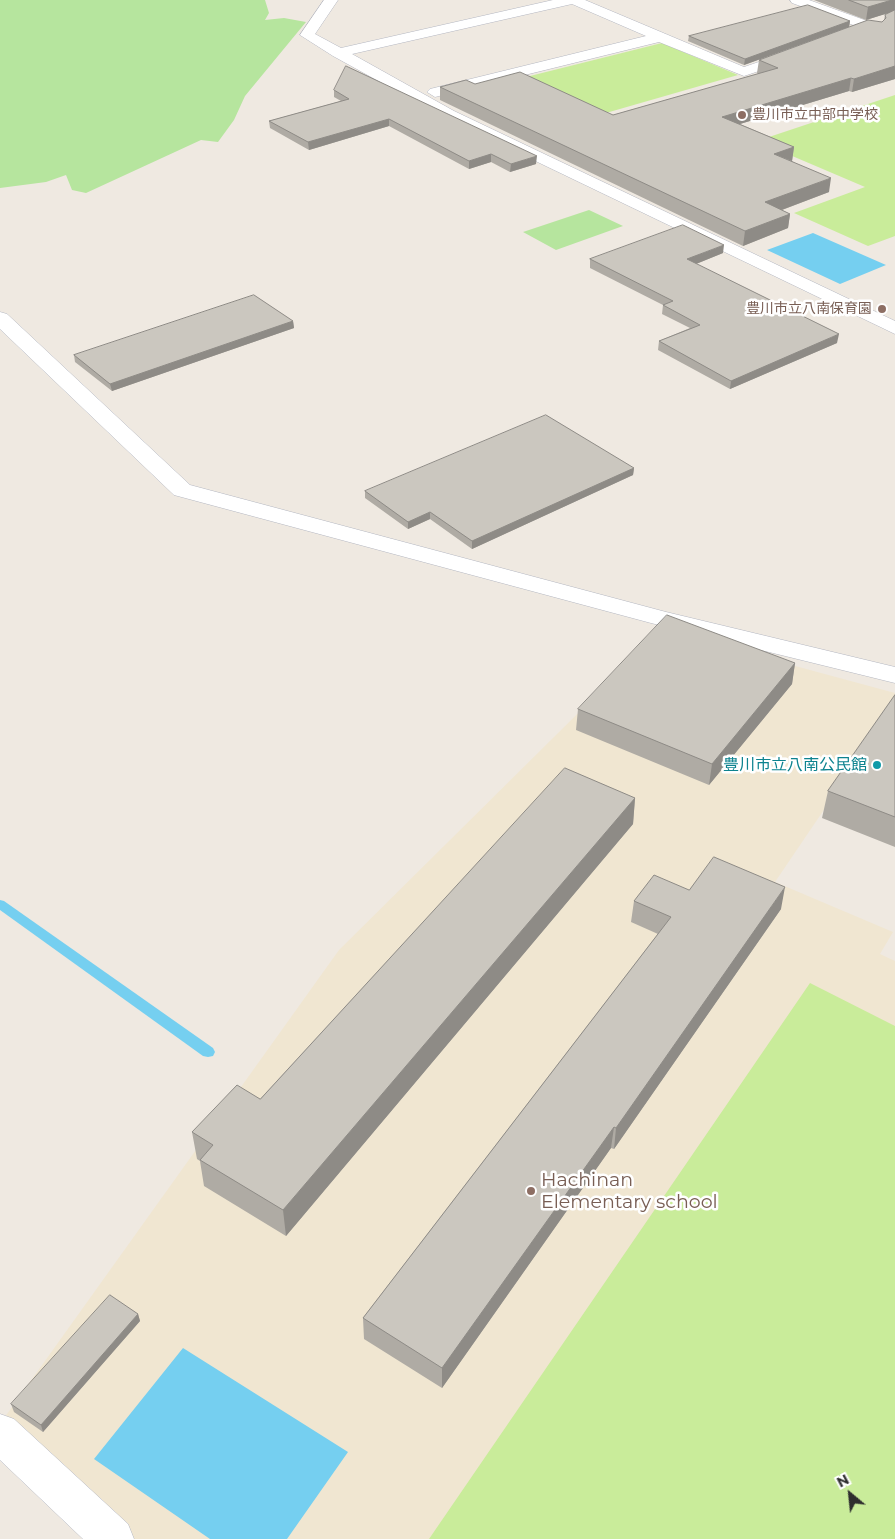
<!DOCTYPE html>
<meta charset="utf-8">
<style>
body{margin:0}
#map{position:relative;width:895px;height:1539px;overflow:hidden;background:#efe9e1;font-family:Montserrat,sans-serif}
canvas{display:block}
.north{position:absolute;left:825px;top:1469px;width:50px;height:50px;-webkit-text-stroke:4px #fff;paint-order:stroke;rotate:332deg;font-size:14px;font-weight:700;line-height:20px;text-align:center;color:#2e2e2e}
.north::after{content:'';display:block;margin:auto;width:18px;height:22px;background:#2e2e2e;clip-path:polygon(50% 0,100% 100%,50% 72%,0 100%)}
</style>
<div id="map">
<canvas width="895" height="1539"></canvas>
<div class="north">N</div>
</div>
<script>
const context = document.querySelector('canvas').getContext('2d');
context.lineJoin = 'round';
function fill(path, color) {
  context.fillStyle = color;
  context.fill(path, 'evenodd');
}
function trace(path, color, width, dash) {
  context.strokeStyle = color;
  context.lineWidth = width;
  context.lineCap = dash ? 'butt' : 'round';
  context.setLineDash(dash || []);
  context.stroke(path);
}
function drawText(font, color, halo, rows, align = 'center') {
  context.font = font + ' Montserrat,"Noto Sans JP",sans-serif';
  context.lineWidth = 5;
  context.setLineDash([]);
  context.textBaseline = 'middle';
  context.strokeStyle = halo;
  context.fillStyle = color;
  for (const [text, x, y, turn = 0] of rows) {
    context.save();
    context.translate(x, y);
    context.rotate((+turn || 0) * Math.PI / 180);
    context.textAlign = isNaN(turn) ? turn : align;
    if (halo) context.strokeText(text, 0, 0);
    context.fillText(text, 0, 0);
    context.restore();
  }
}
const education = new Path2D(`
 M 662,630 L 895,693 L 895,705 L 775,882 L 893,932 L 880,954 L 895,961 L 895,1539 L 132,1539 L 2,1421 L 339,950 Z`);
const green = new Path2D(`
 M 0,0 L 265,0 L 269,13 L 265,20 L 284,18 L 306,22 L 245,96 L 234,120 L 218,142 L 201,140 L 86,193 L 72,190 L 66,175 L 46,182 L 0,188 Z
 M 589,210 L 623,226 L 556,250 L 523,232 Z`);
const pitch = new Path2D(`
 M 662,43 L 738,75 L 592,117 L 514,80 Z
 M 895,95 L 895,236 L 868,246 L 794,213 L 865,187 L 757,141 Z
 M 810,983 L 895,1026 L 895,1539 L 429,1539 Z`);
const water = new Path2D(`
 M 813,233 L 886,265 L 840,284 L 767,250 Z
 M 183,1348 L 348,1452 L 287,1539 L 210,1539 L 94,1459 Z`);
const stream = new Path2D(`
 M 0,900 L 4,901 L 213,1048 L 215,1052 L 213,1056 L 208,1057 L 203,1056 L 0,910 Z`);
const street = new Path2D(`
 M 324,0 L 338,0 L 315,34 L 341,48 L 553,0 L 585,0 L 744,67 L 788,52 L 798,52 L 800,55 L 798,58 L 744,76 L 659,42 L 435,97 L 427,92 L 430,89 L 646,36 L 572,4 L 352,54 L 454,111 L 895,321 L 895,334 L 444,117 L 333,56 L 300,35 Z
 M 790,0 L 809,0 L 895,31 L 895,40 L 792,3 Z
 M 0,312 L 7,314 L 190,485 L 666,612 L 895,667 L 895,683 L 651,623 L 174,495 L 0,329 Z
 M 0,1414 L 14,1419 L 128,1524 L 134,1539 L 83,1539 L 0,1460 Z`);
const wall = new Path2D(`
 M 814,0 L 895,0 L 895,79 L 852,92 L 849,91 L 740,124 L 794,147 L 792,161 L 829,192 L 782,210 L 790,214 L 788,228 L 743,246 L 440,100 L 440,87 L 475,84 L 613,115 L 758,74 L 757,73 L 759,60 L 882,22 L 884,20 L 885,15 L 891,12 L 866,20 Z
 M 850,21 L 849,27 L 744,65 L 688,41 L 689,36 Z
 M 334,90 L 536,164 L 510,172 L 491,162 L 469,169 L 389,126 L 309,150 L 270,128 L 269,121 L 341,101 L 334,97 Z
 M 723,253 L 696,264 L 837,343 L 730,389 L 658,350 L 659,341 L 690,328 L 662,314 L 663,305 L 590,268 L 590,259 Z
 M 293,321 L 294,328 L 112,391 L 75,362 L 74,355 Z
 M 634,468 L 633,475 L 472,549 L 430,519 L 408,529 L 365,498 L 365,491 Z
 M 795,663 L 792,684 L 709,785 L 576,730 L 578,709 Z
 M 895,695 L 895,847 L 822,818 L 828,791 Z
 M 635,798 L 633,824 L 286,1236 L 204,1186 L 200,1161 L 197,1159 L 192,1132 L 260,1099 Z
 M 689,890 L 781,909 L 614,1149 L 611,1148 L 442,1388 L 364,1339 L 363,1318 L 658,934 L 631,922 L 634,901 Z
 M 138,1314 L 140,1321 L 43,1432 L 14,1412 L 11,1404 Z`);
const shadedWall = new Path2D(`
 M 892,0 L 895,0 L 895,11 L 866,20 L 868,7 Z
 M 850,21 L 849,27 L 744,65 L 745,59 Z
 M 895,66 L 895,79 L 852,92 L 854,79 Z
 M 851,78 L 849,91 L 720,130 L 722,117 Z
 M 389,119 L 389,126 L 309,150 L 308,142 Z
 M 794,147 L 792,161 L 774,154 Z
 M 491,154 L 491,162 L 469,169 L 469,161 Z
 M 537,156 L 536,164 L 510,172 L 511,164 Z
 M 831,178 L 829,192 L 763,217 L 765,202 Z
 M 790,214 L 788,228 L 743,246 L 745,231 Z
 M 724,245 L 723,253 L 686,268 L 687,259 Z
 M 293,321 L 294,328 L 112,391 L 110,384 Z
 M 839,334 L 837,343 L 730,389 L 731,381 Z
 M 634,468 L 633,475 L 472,549 L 472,541 Z
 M 430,512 L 430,519 L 408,529 L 408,522 Z
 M 795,663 L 792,684 L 709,785 L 712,764 Z
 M 635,798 L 633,824 L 286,1236 L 283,1210 Z
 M 785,887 L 781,909 L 614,1149 L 616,1128 Z
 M 614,1127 L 611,1148 L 442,1388 L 442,1368 Z
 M 138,1314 L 140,1321 L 43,1432 L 41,1425 Z`);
const building = new Path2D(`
 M 849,0 L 892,0 L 868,7 Z
 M 808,5 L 850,21 L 745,59 L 689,36 Z
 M 895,10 L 895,66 L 854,79 L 851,78 L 722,117 L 794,147 L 774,154 L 831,178 L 765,202 L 790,214 L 745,231 L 440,87 L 466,80 L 475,84 L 520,72 L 613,115 L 778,68 L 759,60 L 868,20 L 882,22 L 886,18 L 885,15 Z
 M 346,66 L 537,156 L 511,164 L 491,154 L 469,161 L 389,119 L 308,142 L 269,121 L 349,99 L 334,90 Z
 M 683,225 L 724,245 L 687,259 L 839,334 L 731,381 L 659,341 L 700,325 L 663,305 L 673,301 L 590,259 Z
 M 254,295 L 293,321 L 110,384 L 74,355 Z
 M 546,415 L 634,468 L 472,541 L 430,512 L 408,522 L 365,491 Z
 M 667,615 L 795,663 L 712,764 L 578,709 Z
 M 895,695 L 895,817 L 828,791 Z
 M 565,768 L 635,798 L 283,1210 L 200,1160 L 213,1145 L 192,1132 L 237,1085 L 260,1099 Z
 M 714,857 L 785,887 L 616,1128 L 614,1127 L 442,1368 L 363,1318 L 671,917 L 634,901 L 654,875 L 689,890 Z
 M 110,1295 L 138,1314 L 41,1425 L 11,1404 Z`);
const markers = [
 [742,115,5,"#8d6e63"],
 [882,309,5,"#8d6e63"],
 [877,765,5,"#0f9aa8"],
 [531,1191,5,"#8d6e63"]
];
const farEducationnames = [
 ["豊川市立中部中学校",752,115],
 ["豊川市立八南保育園",872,309,"right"]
];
const cultureNames = [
 ["豊川市立八南公民館",867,765]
];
const nearEducationnames = [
 ["Hachinan",541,1180],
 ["Elementary school",541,1202]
];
fill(education, '#f0e6d1');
fill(green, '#b6e59e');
fill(pitch, '#c9ec9a');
fill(water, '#75cff0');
fill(stream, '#75cff0');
trace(street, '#b4b7c1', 1);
fill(street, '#fff');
fill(wall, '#afaba4');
fill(shadedWall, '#8e8b86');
fill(building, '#cbc7bf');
trace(building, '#8e8b86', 1);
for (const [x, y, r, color] of markers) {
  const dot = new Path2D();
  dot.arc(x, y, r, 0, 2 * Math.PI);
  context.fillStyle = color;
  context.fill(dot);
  trace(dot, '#fff', 2);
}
drawText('14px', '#785e54', '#fff', farEducationnames, 'left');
drawText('16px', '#0d838f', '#fff', cultureNames, 'right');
drawText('19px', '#785e54', '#fff', nearEducationnames, 'left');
</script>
